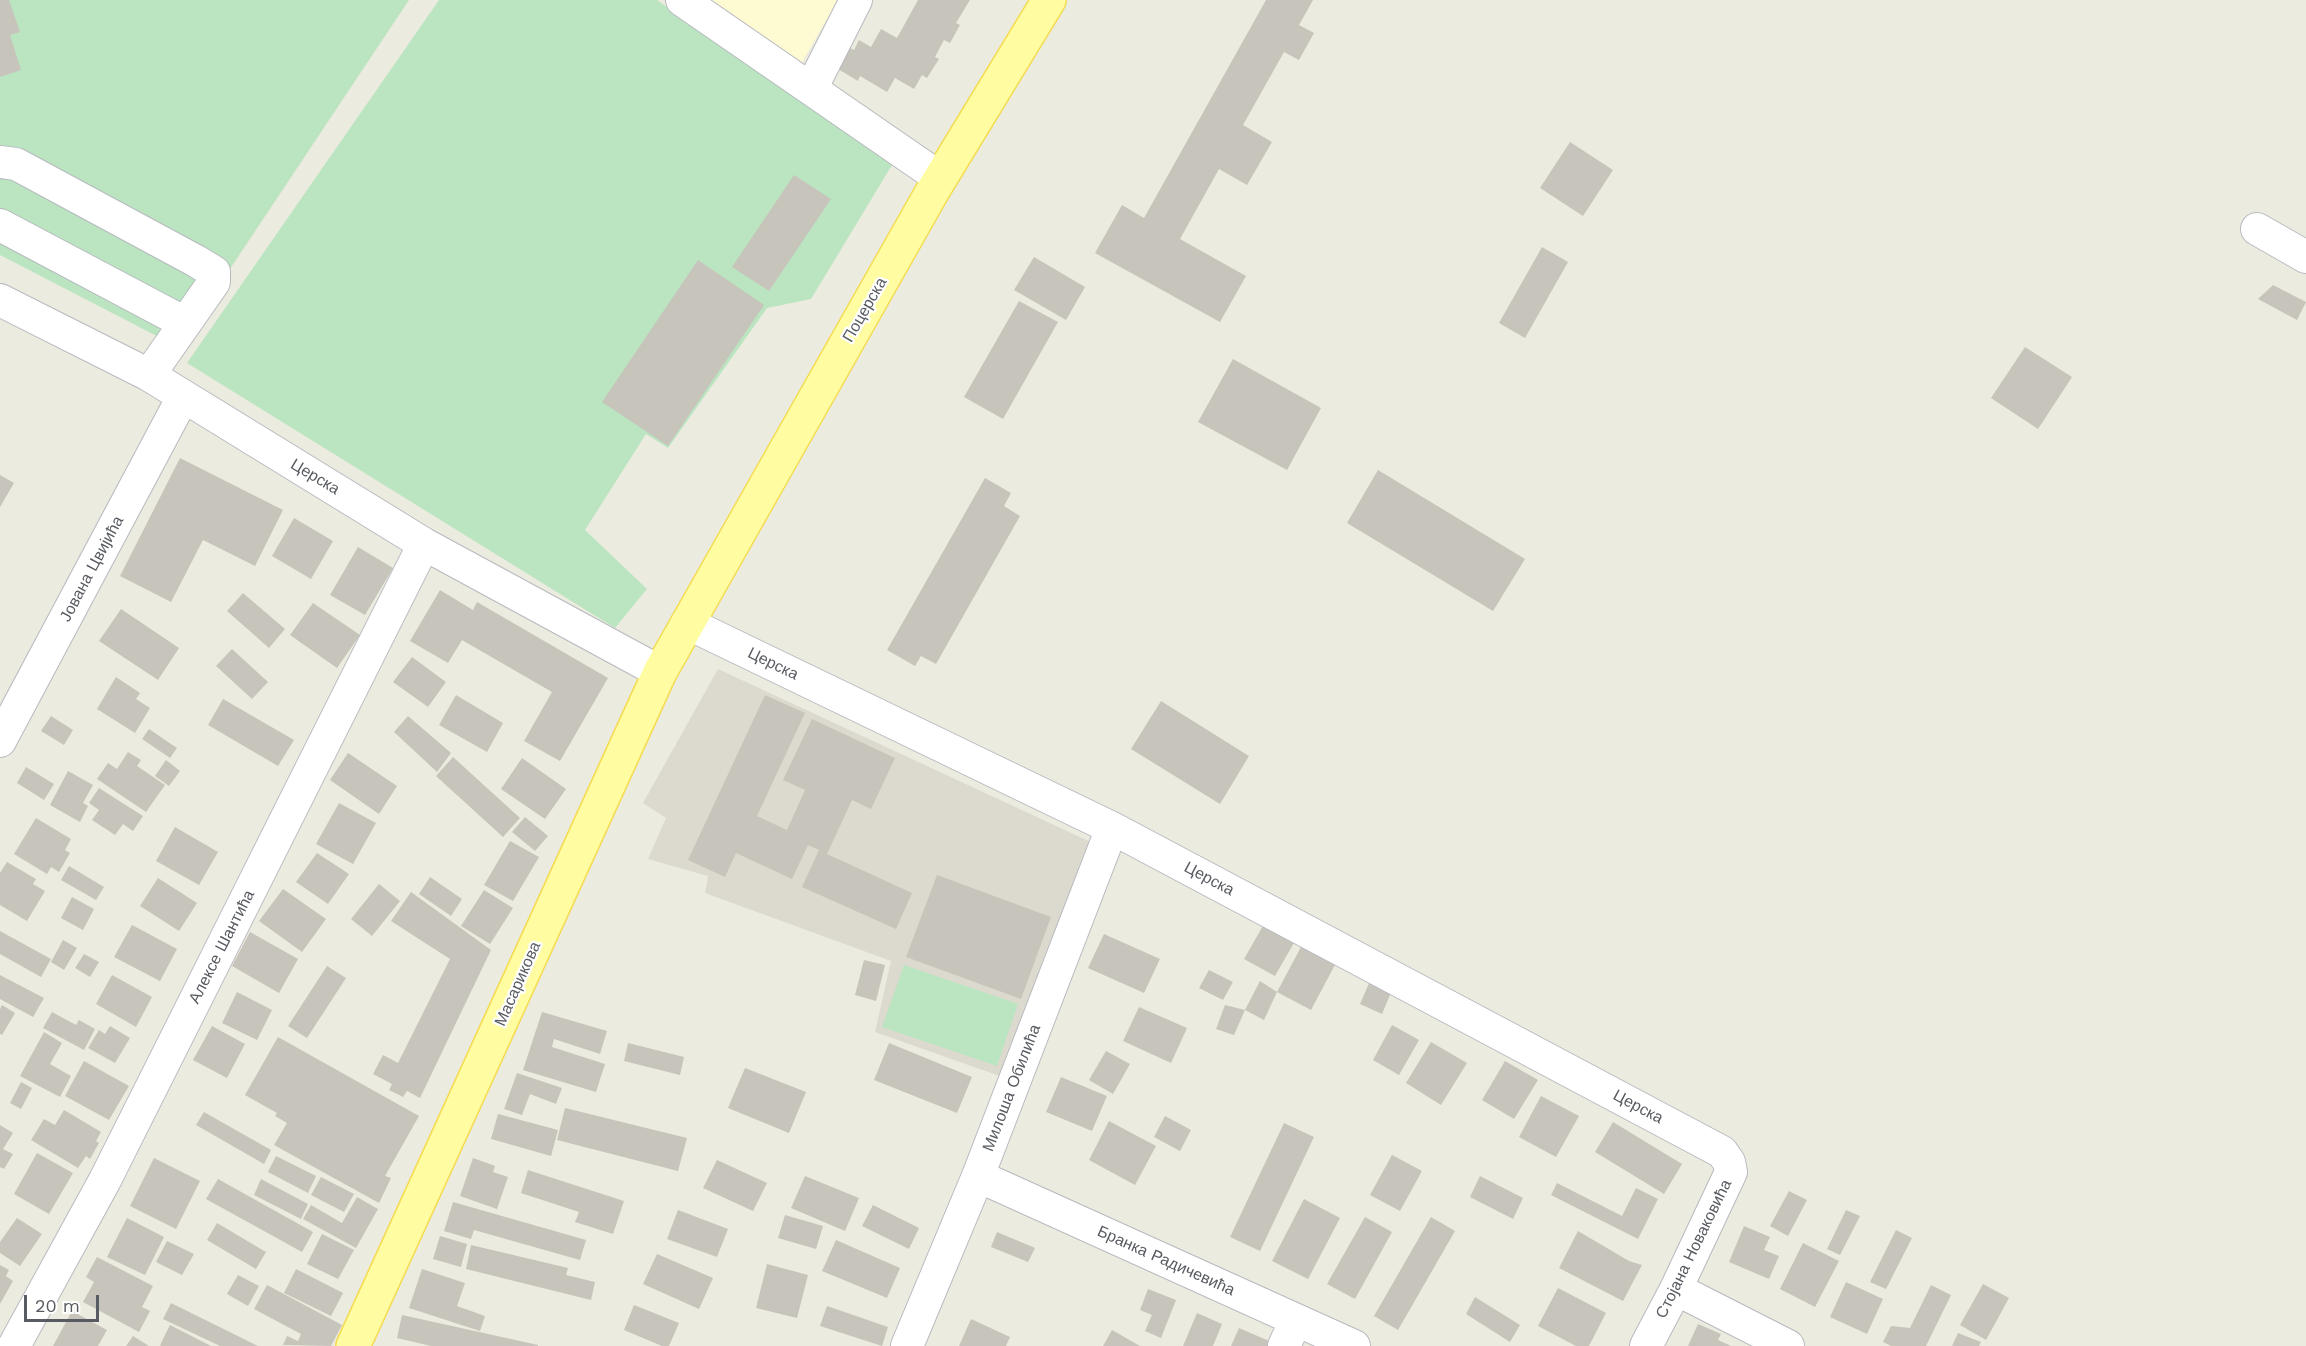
<!DOCTYPE html>
<meta charset="utf-8">
<style>
body{margin:0}
#map{position:relative;width:2306px;height:1346px;overflow:hidden;background:#ecebdf;font-family:"Work Sans",sans-serif}
canvas{display:block}
.scale{position:absolute;left:24px;top:1295px;width:75px;height:27px;box-sizing:border-box;border:3px solid #585b61;border-top:0;padding-left:8px;font-size:18px;line-height:21px;white-space:nowrap;color:#585b61;-webkit-text-stroke:4px #fff;paint-order:stroke}
</style>
<div id="map">
<canvas width="2306" height="1346"></canvas>
<div class="scale">20 m</div>
</div>
<script>
const context = document.querySelector('canvas').getContext('2d');
context.lineJoin = 'round';
function fill(path, color) {
  context.fillStyle = color;
  context.fill(path, 'evenodd');
}
function trace(path, color, width, dash) {
  context.strokeStyle = color;
  context.lineWidth = width;
  context.lineCap = dash ? 'butt' : 'round';
  context.setLineDash(dash || []);
  context.stroke(path);
}
function drawText(font, color, halo, rows, align = 'center') {
  context.font = font + ' "Work Sans",sans-serif';
  context.lineWidth = 4.5;
  context.setLineDash([]);
  context.textBaseline = 'middle';
  context.strokeStyle = halo;
  context.fillStyle = color;
  for (const [text, x, y, turn = 0] of rows) {
    context.save();
    context.translate(x, y);
    context.rotate((+turn || 0) * Math.PI / 180);
    context.textAlign = isNaN(turn) ? turn : align;
    if (halo) context.strokeText(text, 0, 0);
    context.fillText(text, 0, 0);
    context.restore();
  }
}
const commercial = new Path2D(`
 M 706,0 L 838,0 L 801,64 Z`);
const education = new Path2D(`
 M 718,669 L 1095,844 L 1008,1079 L 875,1032 L 891,961 L 705,893 L 708,876 L 648,859 L 666,818 L 643,803 Z`);
const green = new Path2D(`
 M 0,0 L 409,0 L 178,347 L 0,255 Z
 M 439,0 L 657,0 L 892,165 L 811,299 L 767,308 L 668,448 L 646,434 L 585,530 L 647,589 L 615,628 L 187,363 Z
 M 904,965 L 1018,1004 L 997,1066 L 882,1027 Z`);
const building = new Path2D(`
 M 0,0 L 9,0 L 20,32 L 10,35 L 21,70 L 0,77 Z
 M 918,0 L 970,0 L 956,23 L 960,25 L 950,43 L 944,40 L 935,57 L 939,59 L 927,78 L 922,75 L 914,89 L 895,78 L 887,92 L 860,76 L 858,81 L 838,69 L 850,48 L 854,50 L 859,40 L 871,47 L 881,29 L 897,38 Z
 M 1266,0 L 1313,0 L 1299,25 L 1314,33 L 1299,60 L 1284,52 L 1243,125 L 1272,142 L 1247,185 L 1219,169 L 1180,239 L 1246,276 L 1220,322 L 1095,253 L 1122,205 L 1144,218 Z
 M 1570,142 L 1613,170 L 1583,216 L 1540,188 Z
 M 794,175 L 831,199 L 769,291 L 732,267 Z
 M 1542,247 L 1568,262 L 1525,338 L 1499,323 Z
 M 1034,257 L 1085,287 L 1066,320 L 1014,290 Z
 M 698,260 L 764,305 L 668,446 L 602,402 Z
 M 2273,285 L 2306,302 L 2297,320 L 2258,299 Z
 M 1019,301 L 1058,322 L 1003,419 L 964,397 Z
 M 2025,347 L 2072,377 L 2038,429 L 1991,398 Z
 M 1233,359 L 1321,408 L 1287,470 L 1198,422 Z
 M 180,458 L 283,510 L 255,566 L 203,540 L 171,602 L 120,576 Z
 M 1378,470 L 1525,559 L 1493,611 L 1347,523 Z
 M 0,475 L 14,483 L 0,507 Z
 M 985,478 L 1011,493 L 1004,506 L 1020,516 L 936,664 L 921,656 L 915,666 L 887,650 Z
 M 294,518 L 333,541 L 311,579 L 272,556 Z
 M 358,547 L 393,568 L 365,615 L 330,595 Z
 M 440,590 L 473,610 L 477,602 L 608,678 L 560,761 L 524,741 L 552,692 L 462,640 L 448,663 L 410,641 Z
 M 243,593 L 285,629 L 269,648 L 227,611 Z
 M 313,603 L 360,635 L 337,668 L 290,635 Z
 M 121,609 L 179,648 L 158,680 L 99,641 Z
 M 232,649 L 268,682 L 252,699 L 216,666 Z
 M 412,657 L 446,682 L 428,707 L 393,682 Z
 M 116,677 L 140,693 L 136,699 L 150,708 L 135,733 L 97,709 Z
 M 456,695 L 503,723 L 487,752 L 439,725 Z
 M 765,695 L 805,713 L 757,816 L 787,830 L 805,790 L 783,780 L 812,719 L 895,758 L 871,809 L 852,800 L 827,854 L 912,893 L 896,929 L 802,887 L 819,850 L 808,845 L 792,879 L 736,853 L 725,877 L 688,860 Z
 M 223,699 L 294,740 L 278,766 L 208,725 Z
 M 1161,701 L 1249,756 L 1220,804 L 1131,749 Z
 M 51,716 L 73,730 L 64,745 L 41,731 Z
 M 408,716 L 451,753 L 437,772 L 394,732 Z
 M 149,729 L 177,748 L 170,758 L 142,739 Z
 M 128,752 L 141,760 L 137,766 L 165,785 L 146,812 L 97,779 L 108,763 L 117,769 Z
 M 348,753 L 397,786 L 379,814 L 330,780 Z
 M 453,757 L 520,818 L 503,837 L 436,776 Z
 M 522,758 L 566,789 L 545,819 L 501,789 Z
 M 166,760 L 180,771 L 169,786 L 155,776 Z
 M 26,767 L 54,784 L 44,800 L 17,783 Z
 M 68,771 L 93,785 L 83,803 L 88,806 L 80,822 L 50,805 Z
 M 99,788 L 143,816 L 133,831 L 123,824 L 115,835 L 92,820 L 99,810 L 89,803 Z
 M 339,803 L 376,823 L 353,864 L 316,844 Z
 M 525,817 L 548,836 L 535,851 L 512,832 Z
 M 36,818 L 71,839 L 65,850 L 70,853 L 59,872 L 51,867 L 47,874 L 14,854 Z
 M 175,827 L 218,852 L 199,885 L 156,861 Z
 M 510,841 L 539,857 L 513,901 L 484,885 Z
 M 317,853 L 349,874 L 328,904 L 296,882 Z
 M 7,862 L 36,879 L 33,884 L 45,891 L 27,921 L 0,905 L 0,873 Z
 M 69,866 L 104,887 L 96,900 L 61,880 Z
 M 937,875 L 1051,917 L 1021,999 L 906,957 Z
 M 430,877 L 462,899 L 451,916 L 419,894 Z
 M 158,878 L 197,903 L 179,931 L 140,906 Z
 M 379,884 L 400,901 L 372,936 L 351,919 Z
 M 283,889 L 326,919 L 302,952 L 259,921 Z
 M 484,890 L 513,908 L 490,944 L 461,926 Z
 M 411,892 L 491,950 L 420,1098 L 407,1091 L 403,1097 L 389,1090 L 392,1084 L 373,1074 L 383,1055 L 398,1063 L 450,959 L 391,921 Z
 M 72,897 L 94,909 L 83,930 L 61,918 Z
 M 1264,924 L 1295,941 L 1275,976 L 1244,959 Z
 M 132,925 L 177,949 L 160,981 L 114,957 Z
 M 0,931 L 51,959 L 41,977 L 0,954 Z
 M 250,932 L 298,959 L 279,993 L 232,966 Z
 M 1104,934 L 1160,959 L 1144,993 L 1088,968 Z
 M 63,940 L 77,948 L 64,970 L 51,962 Z
 M 1302,945 L 1336,963 L 1311,1010 L 1277,992 Z
 M 84,954 L 99,962 L 90,977 L 75,968 Z
 M 864,960 L 885,965 L 876,1001 L 855,995 Z
 M 327,966 L 346,978 L 307,1038 L 288,1026 Z
 M 1209,970 L 1233,982 L 1223,1000 L 1199,988 Z
 M 0,975 L 44,998 L 33,1017 L 0,999 Z
 M 112,975 L 152,997 L 136,1027 L 96,1004 Z
 M 1260,981 L 1277,992 L 1264,1020 L 1245,1010 Z
 M 1370,981 L 1392,990 L 1382,1014 L 1360,1004 Z
 M 237,992 L 272,1010 L 257,1040 L 222,1023 Z
 M 2,1005 L 15,1013 L 2,1035 L 0,1034 L 0,1009 Z
 M 1225,1005 L 1245,1010 L 1234,1035 L 1216,1029 Z
 M 1139,1007 L 1187,1028 L 1171,1063 L 1123,1041 Z
 M 52,1012 L 76,1025 L 79,1020 L 95,1029 L 84,1050 L 43,1028 Z
 M 542,1012 L 607,1031 L 600,1054 L 554,1039 L 552,1047 L 605,1064 L 596,1092 L 523,1070 Z
 M 1392,1025 L 1419,1040 L 1399,1075 L 1373,1060 Z
 M 110,1026 L 130,1038 L 115,1063 L 88,1048 L 99,1030 L 105,1034 Z
 M 212,1026 L 245,1044 L 227,1078 L 193,1060 Z
 M 44,1032 L 62,1043 L 50,1064 L 71,1076 L 60,1097 L 20,1076 Z
 M 278,1037 L 419,1116 L 385,1176 L 391,1178 L 379,1203 L 274,1145 L 287,1123 L 275,1116 L 277,1113 L 245,1095 Z
 M 1431,1042 L 1467,1063 L 1441,1105 L 1406,1083 Z
 M 628,1043 L 684,1057 L 680,1075 L 624,1061 Z
 M 889,1043 L 972,1077 L 957,1113 L 874,1080 Z
 M 1106,1051 L 1130,1064 L 1113,1094 L 1089,1080 Z
 M 84,1061 L 129,1086 L 109,1120 L 65,1096 Z
 M 1505,1061 L 1538,1080 L 1514,1119 L 1482,1100 Z
 M 745,1068 L 806,1092 L 789,1133 L 728,1108 Z
 M 517,1073 L 562,1088 L 556,1104 L 530,1094 L 522,1115 L 504,1109 Z
 M 1061,1077 L 1107,1096 L 1092,1131 L 1046,1112 Z
 M 21,1082 L 32,1088 L 21,1109 L 10,1103 Z
 M 1541,1096 L 1579,1116 L 1556,1157 L 1519,1137 Z
 M 565,1108 L 687,1138 L 678,1171 L 557,1140 Z
 M 64,1110 L 101,1132 L 96,1141 L 99,1143 L 90,1159 L 86,1156 L 78,1168 L 31,1140 L 44,1119 L 55,1125 Z
 M 204,1112 L 271,1150 L 264,1164 L 196,1125 Z
 M 498,1114 L 558,1130 L 551,1156 L 491,1139 Z
 M 1165,1116 L 1191,1130 L 1180,1151 L 1154,1137 Z
 M 1109,1121 L 1156,1146 L 1135,1185 L 1089,1160 Z
 M 1613,1122 L 1682,1164 L 1664,1194 L 1595,1152 Z
 M 1284,1123 L 1314,1137 L 1260,1251 L 1230,1237 Z
 M 0,1125 L 13,1133 L 3,1149 L 13,1154 L 4,1169 L 0,1167 Z
 M 37,1153 L 73,1173 L 49,1214 L 14,1194 Z
 M 1392,1155 L 1422,1171 L 1400,1211 L 1370,1195 Z
 M 276,1156 L 316,1176 L 308,1193 L 268,1172 Z
 M 154,1158 L 200,1181 L 176,1229 L 130,1206 Z
 M 473,1158 L 495,1166 L 493,1172 L 508,1177 L 497,1209 L 460,1196 Z
 M 717,1160 L 767,1183 L 753,1211 L 703,1188 Z
 M 528,1170 L 624,1201 L 613,1234 L 575,1222 L 579,1212 L 521,1193 Z
 M 805,1176 L 859,1198 L 845,1231 L 791,1208 Z
 M 1480,1176 L 1523,1198 L 1513,1219 L 1470,1197 Z
 M 321,1177 L 354,1194 L 344,1212 L 311,1195 Z
 M 218,1179 L 313,1232 L 302,1252 L 206,1199 Z
 M 261,1179 L 308,1204 L 301,1219 L 254,1195 Z
 M 1557,1183 L 1622,1216 L 1636,1188 L 1658,1199 L 1638,1239 L 1551,1195 Z
 M 1789,1191 L 1807,1200 L 1788,1236 L 1770,1226 Z
 M 357,1197 L 378,1209 L 356,1248 L 303,1219 L 311,1205 L 342,1223 Z
 M 1304,1199 L 1340,1218 L 1308,1279 L 1272,1261 Z
 M 453,1202 L 586,1240 L 580,1260 L 474,1230 L 471,1239 L 444,1231 Z
 M 873,1205 L 919,1228 L 909,1249 L 862,1226 Z
 M 678,1210 L 728,1229 L 717,1257 L 667,1239 Z
 M 1846,1210 L 1860,1216 L 1840,1255 L 1827,1249 Z
 M 785,1215 L 823,1226 L 816,1249 L 778,1238 Z
 M 1365,1217 L 1392,1232 L 1355,1299 L 1327,1284 Z
 M 1431,1217 L 1455,1231 L 1398,1330 L 1374,1316 Z
 M 17,1218 L 42,1234 L 20,1266 L 0,1253 L 0,1242 Z
 M 127,1218 L 164,1237 L 145,1275 L 107,1257 Z
 M 217,1223 L 266,1252 L 256,1269 L 207,1240 Z
 M 1744,1226 L 1770,1237 L 1764,1250 L 1779,1256 L 1769,1279 L 1729,1262 Z
 M 1896,1230 L 1912,1238 L 1886,1289 L 1870,1282 Z
 M 1578,1231 L 1629,1261 L 1642,1265 L 1623,1301 L 1559,1268 Z
 M 997,1232 L 1035,1248 L 1028,1262 L 991,1247 Z
 M 322,1234 L 354,1250 L 338,1279 L 307,1264 Z
 M 440,1236 L 467,1244 L 461,1267 L 433,1259 Z
 M 836,1240 L 900,1268 L 887,1298 L 822,1271 Z
 M 167,1241 L 194,1254 L 182,1275 L 156,1262 Z
 M 1803,1243 L 1839,1261 L 1815,1307 L 1780,1289 Z
 M 471,1245 L 568,1268 L 566,1275 L 595,1282 L 591,1300 L 466,1269 Z
 M 657,1254 L 713,1278 L 699,1309 L 643,1284 Z
 M 97,1257 L 153,1286 L 142,1307 L 150,1311 L 139,1332 L 83,1302 L 94,1282 L 86,1277 Z
 M 767,1264 L 808,1275 L 797,1318 L 756,1308 Z
 M 0,1265 L 9,1270 L 6,1276 L 13,1281 L 0,1304 Z
 M 296,1269 L 343,1293 L 331,1316 L 284,1293 Z
 M 422,1269 L 465,1283 L 457,1306 L 485,1316 L 480,1331 L 409,1308 Z
 M 238,1275 L 259,1286 L 248,1306 L 227,1294 Z
 M 1846,1282 L 1883,1299 L 1867,1334 L 1830,1317 Z
 M 1983,1284 L 2009,1298 L 1986,1340 L 1960,1325 Z
 M 267,1285 L 342,1325 L 331,1346 L 283,1345 L 287,1336 L 298,1341 L 301,1334 L 254,1309 Z
 M 1931,1285 L 1951,1295 L 1926,1346 L 1891,1346 L 1883,1342 L 1891,1326 L 1910,1328 Z
 M 1558,1288 L 1606,1313 L 1589,1346 L 1576,1346 L 1538,1326 Z
 M 1148,1289 L 1176,1300 L 1161,1338 L 1145,1331 L 1152,1315 L 1140,1310 Z
 M 1475,1297 L 1520,1325 L 1510,1342 L 1466,1314 Z
 M 171,1303 L 258,1346 L 220,1346 L 163,1319 Z
 M 634,1305 L 679,1323 L 669,1346 L 662,1346 L 624,1330 Z
 M 827,1306 L 888,1327 L 882,1346 L 820,1326 Z
 M 72,1311 L 107,1330 L 98,1346 L 53,1346 Z
 M 1197,1313 L 1222,1324 L 1213,1346 L 1183,1346 Z
 M 402,1315 L 538,1345 L 538,1346 L 431,1346 L 397,1338 Z
 M 971,1319 L 1010,1337 L 1006,1346 L 959,1346 Z
 M 1698,1324 L 1721,1334 L 1718,1340 L 1731,1346 L 1688,1346 Z
 M 170,1325 L 211,1346 L 161,1346 L 160,1345 Z
 M 1239,1328 L 1276,1344 L 1275,1346 L 1231,1346 Z
 M 1112,1330 L 1140,1346 L 1103,1346 Z
 M 1958,1333 L 1981,1342 L 1979,1346 L 1952,1346 Z
 M 133,1336 L 149,1346 L 126,1346 Z`);
const minor = new Path2D(`
 M 682,0 L 940,178
 M 811,89 L 856,0
 M 0,162 L 16,164 L 196,261 L 214,272 L 214,282 L 149,375
 M 0,225 L 185,323
 M 2257,229 L 2306,257
 M 0,300 L 149,375 L 424,544 L 660,672
 M 687,623 L 1112,828 L 1722,1152 L 1729,1162 L 1731,1172 L 1676,1289 L 1646,1346
 M 0,741 L 183,397
 M 978,1176 L 1354,1346
 M 1676,1289 L 1788,1346
 M 14,1346 L 105,1180 L 424,544
 M 907,1346 L 978,1176 L 1112,828
 M 1284,1346 L 1296,1320`);
const major = new Path2D(`
 M 353,1346 L 660,672 L 932,192 L 1049,0`);
const streetNames = [
 ["Поцерска",865,310,-60],
 ["Церска",315,477,31],
 ["Јована Цвијића",92,569,-62],
 ["Церска",773,664,26],
 ["Церска",1209,879,28],
 ["Алексе Шантића",222,947,-63],
 ["Масарикова",518,984,-66],
 ["Милоша Обилића",1012,1088,-69],
 ["Церска",1638,1107,28],
 ["Стојана Новаковића",1694,1249,-64],
 ["Бранка Радичевића",1166,1261,24]
];
fill(commercial, '#fefad2');
fill(education, '#dcdace');
fill(green, '#bae5c0');
fill(building, '#c7c4bc');
trace(minor, '#b7b9bf', 34);
trace(major, '#f4db50', 36);
trace(minor, '#fff', 32);
trace(major, '#fffca1', 33);
drawText('16px', '#585b61', '#fff', streetNames);
</script>
